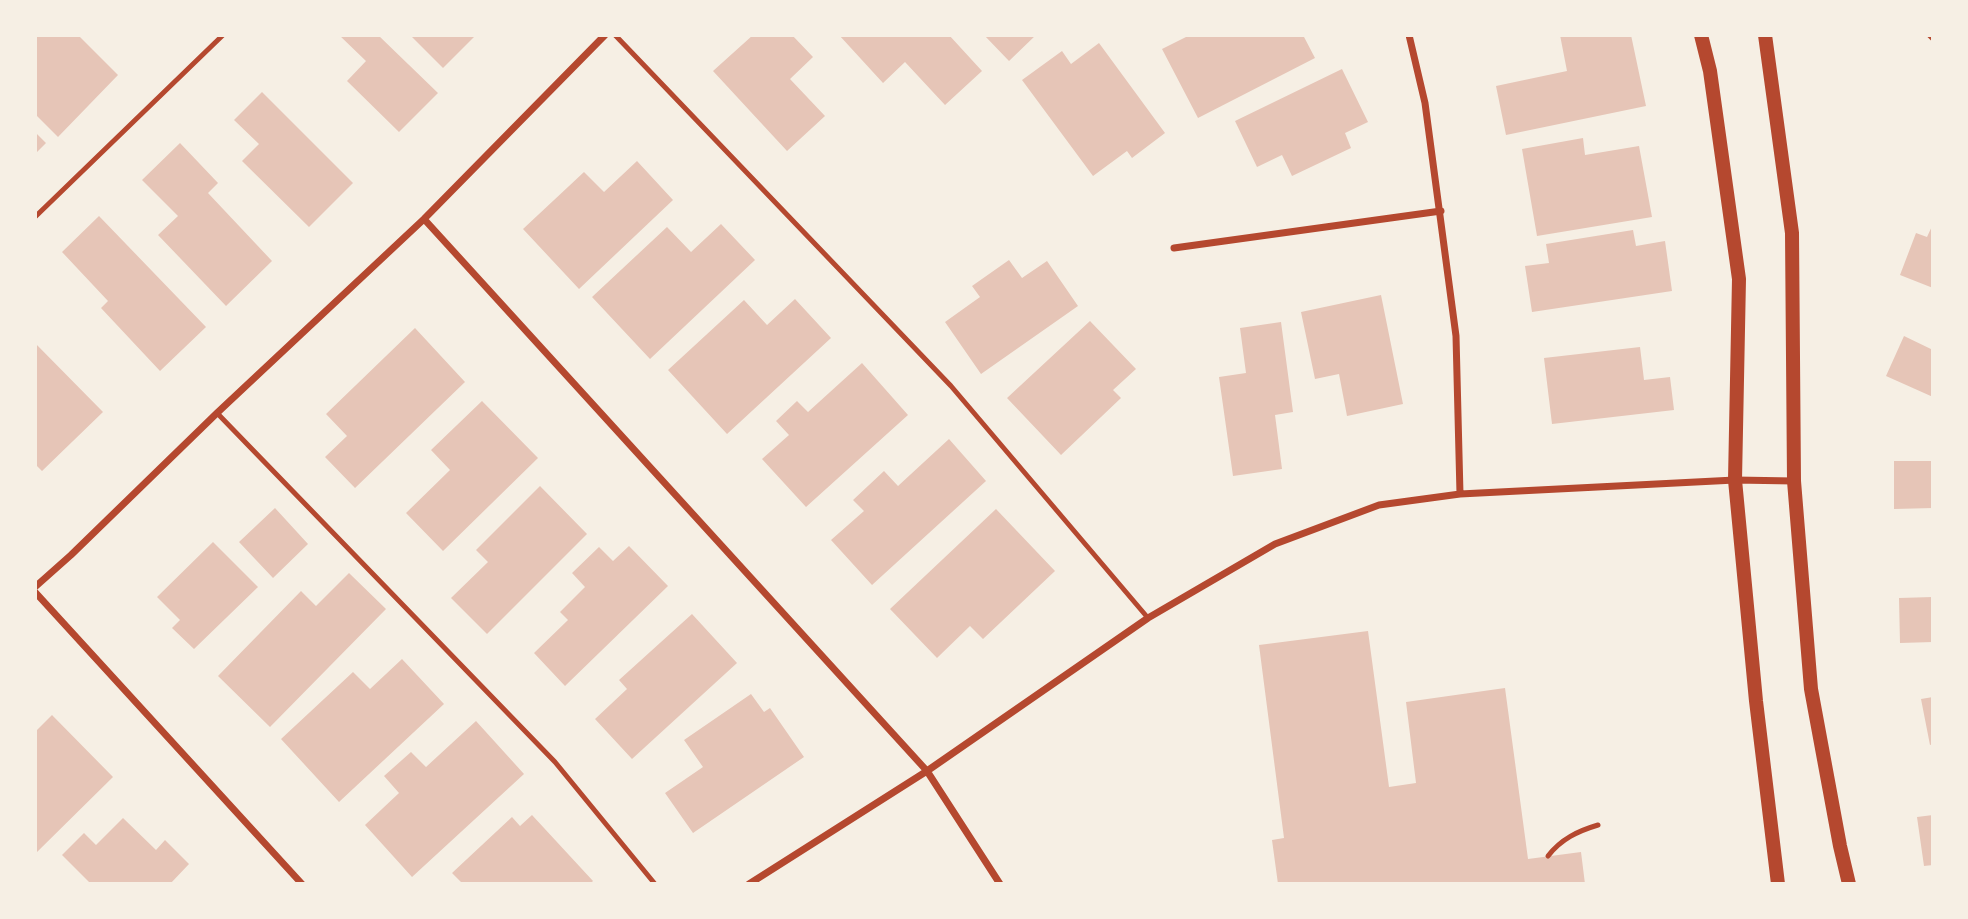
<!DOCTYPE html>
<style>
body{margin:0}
#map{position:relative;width:1968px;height:919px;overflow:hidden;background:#f6efe4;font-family:"Sofia Sans Condensed",sans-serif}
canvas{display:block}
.frame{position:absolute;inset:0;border:37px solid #f6efe4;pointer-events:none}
</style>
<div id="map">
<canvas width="1968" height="919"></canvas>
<div class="frame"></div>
</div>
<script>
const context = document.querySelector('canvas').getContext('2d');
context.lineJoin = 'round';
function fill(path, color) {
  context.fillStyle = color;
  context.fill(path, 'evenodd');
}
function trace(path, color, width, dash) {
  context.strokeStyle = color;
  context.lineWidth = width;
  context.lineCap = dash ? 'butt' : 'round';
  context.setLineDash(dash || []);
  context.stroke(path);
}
const building = new Path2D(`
 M 35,35 L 78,35 L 118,75 L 58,137 L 35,114 Z
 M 339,35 L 378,35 L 438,93 L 399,132 L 347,81 L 366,61 Z
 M 410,35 L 476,35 L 443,68 Z
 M 753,35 L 792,35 L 813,57 L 790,79 L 825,116 L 787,151 L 713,71 Z
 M 839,35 L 949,35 L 982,71 L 945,105 L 905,62 L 883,83 Z
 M 984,35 L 1036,35 L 1009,61 Z
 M 1190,35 L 1303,35 L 1315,58 L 1198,118 L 1162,49 Z
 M 1560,35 L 1631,35 L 1646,106 L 1506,135 L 1496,86 L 1567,71 Z
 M 1099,43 L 1165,133 L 1132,158 L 1127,151 L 1093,176 L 1022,80 L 1062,51 L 1071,64 Z
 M 1342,69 L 1368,122 L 1345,133 L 1351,148 L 1292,176 L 1282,155 L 1257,167 L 1235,121 Z
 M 262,92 L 353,183 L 309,227 L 242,161 L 259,144 L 234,120 Z
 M 35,132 L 46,143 L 35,154 Z
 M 1583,138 L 1585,155 L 1639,146 L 1652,217 L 1537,236 L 1522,149 Z
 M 180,143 L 218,183 L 208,193 L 272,261 L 226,306 L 158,235 L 178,216 L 142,180 Z
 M 637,161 L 673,200 L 579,289 L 523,229 L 584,172 L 604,192 Z
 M 99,216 L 206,327 L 160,371 L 101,308 L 108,301 L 62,252 Z
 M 721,224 L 755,260 L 650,359 L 592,297 L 667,227 L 691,252 Z
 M 1933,224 L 1933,288 L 1900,275 L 1916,233 L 1927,237 Z
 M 1633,230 L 1636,246 L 1665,241 L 1672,291 L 1532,312 L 1525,266 L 1549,263 L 1546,244 Z
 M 1009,260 L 1022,278 L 1047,261 L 1078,306 L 981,374 L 945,322 L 980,297 L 972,286 Z
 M 1381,295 L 1403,404 L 1347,416 L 1339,374 L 1315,379 L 1301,312 Z
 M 795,299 L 831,338 L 727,434 L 668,370 L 744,300 L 767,325 Z
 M 1090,321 L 1136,369 L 1113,390 L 1121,398 L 1061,455 L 1007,398 Z
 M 1281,322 L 1293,412 L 1275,415 L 1282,469 L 1233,476 L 1219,377 L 1246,373 L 1240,328 Z
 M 415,328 L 465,382 L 355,488 L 325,457 L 347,436 L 326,414 Z
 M 1904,336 L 1933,350 L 1933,397 L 1886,376 Z
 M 35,343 L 103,412 L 42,471 L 35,464 Z
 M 1640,347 L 1644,380 L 1670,377 L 1674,410 L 1552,424 L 1544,358 Z
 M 862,363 L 908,415 L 806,507 L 762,459 L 789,435 L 776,421 L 797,401 L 808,412 Z
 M 482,401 L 538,458 L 443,551 L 406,513 L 450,470 L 431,450 Z
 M 949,439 L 986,481 L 872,585 L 831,540 L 864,511 L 853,500 L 884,471 L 898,486 Z
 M 1894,461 L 1933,461 L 1933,508 L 1894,509 Z
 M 540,486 L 587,534 L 487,634 L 451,598 L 488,562 L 476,550 Z
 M 275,508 L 308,544 L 273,578 L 239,542 Z
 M 996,509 L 1055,571 L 983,639 L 970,626 L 937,658 L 890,609 Z
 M 213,542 L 258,587 L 194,649 L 172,628 L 180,620 L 157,597 Z
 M 629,546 L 668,586 L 565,686 L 534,653 L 568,620 L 560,612 L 585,587 L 572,573 L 599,547 L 613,561 Z
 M 349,573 L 386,609 L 270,727 L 218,676 L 301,591 L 316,606 Z
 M 1933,597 L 1933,642 L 1900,643 L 1899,598 Z
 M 692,614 L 737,663 L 632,759 L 595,719 L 627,689 L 619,680 Z
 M 1368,631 L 1389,787 L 1416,783 L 1406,702 L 1505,688 L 1528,859 L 1581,852 L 1585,884 L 1278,884 L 1272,840 L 1284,838 L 1259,645 Z
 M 402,659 L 444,704 L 339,802 L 281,739 L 353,672 L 370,689 Z
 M 751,694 L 764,712 L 770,708 L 804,757 L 693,833 L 665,793 L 703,767 L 684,740 Z
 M 1933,697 L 1933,744 L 1930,745 L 1921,699 Z
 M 52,715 L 113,777 L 35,854 L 35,732 Z
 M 476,721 L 524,774 L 412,877 L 365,825 L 399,793 L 384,776 L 411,752 L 426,767 Z
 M 532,815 L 593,881 L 590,884 L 463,884 L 452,873 L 512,817 L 520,826 Z
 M 1933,815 L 1933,865 L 1924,866 L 1917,817 Z
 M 123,818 L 156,850 L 165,840 L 189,864 L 170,884 L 91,884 L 62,855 L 84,833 L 96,845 Z`);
const service = new Path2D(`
 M 615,35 L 951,386 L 1148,618
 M 1929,35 L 1933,39
 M 35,217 L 223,35
 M 217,413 L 555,762 L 655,884
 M 1548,856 C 1561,839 1578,831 1598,825`);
const minor = new Path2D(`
 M 1409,35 L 1425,103 L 1456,336 L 1460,494
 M 424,219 L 927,771 L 1000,884
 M 1174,248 L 1441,211
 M 35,587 L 71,555 L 217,413 L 424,219 L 605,35
 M 35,592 L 302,884
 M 749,884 L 927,771 L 1148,618 L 1275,544 L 1379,505 L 1460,494 L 1735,480 L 1794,481`);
const secondary = new Path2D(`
 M 1701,35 L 1710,71 L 1739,279 L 1735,480 L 1756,701 L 1778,884
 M 1765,35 L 1792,233 L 1794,481 L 1811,689 L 1840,846 L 1849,884`);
fill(building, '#e6c5b7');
trace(service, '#b5482f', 5);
trace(minor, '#b5482f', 7);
trace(secondary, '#b5482f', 14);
</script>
